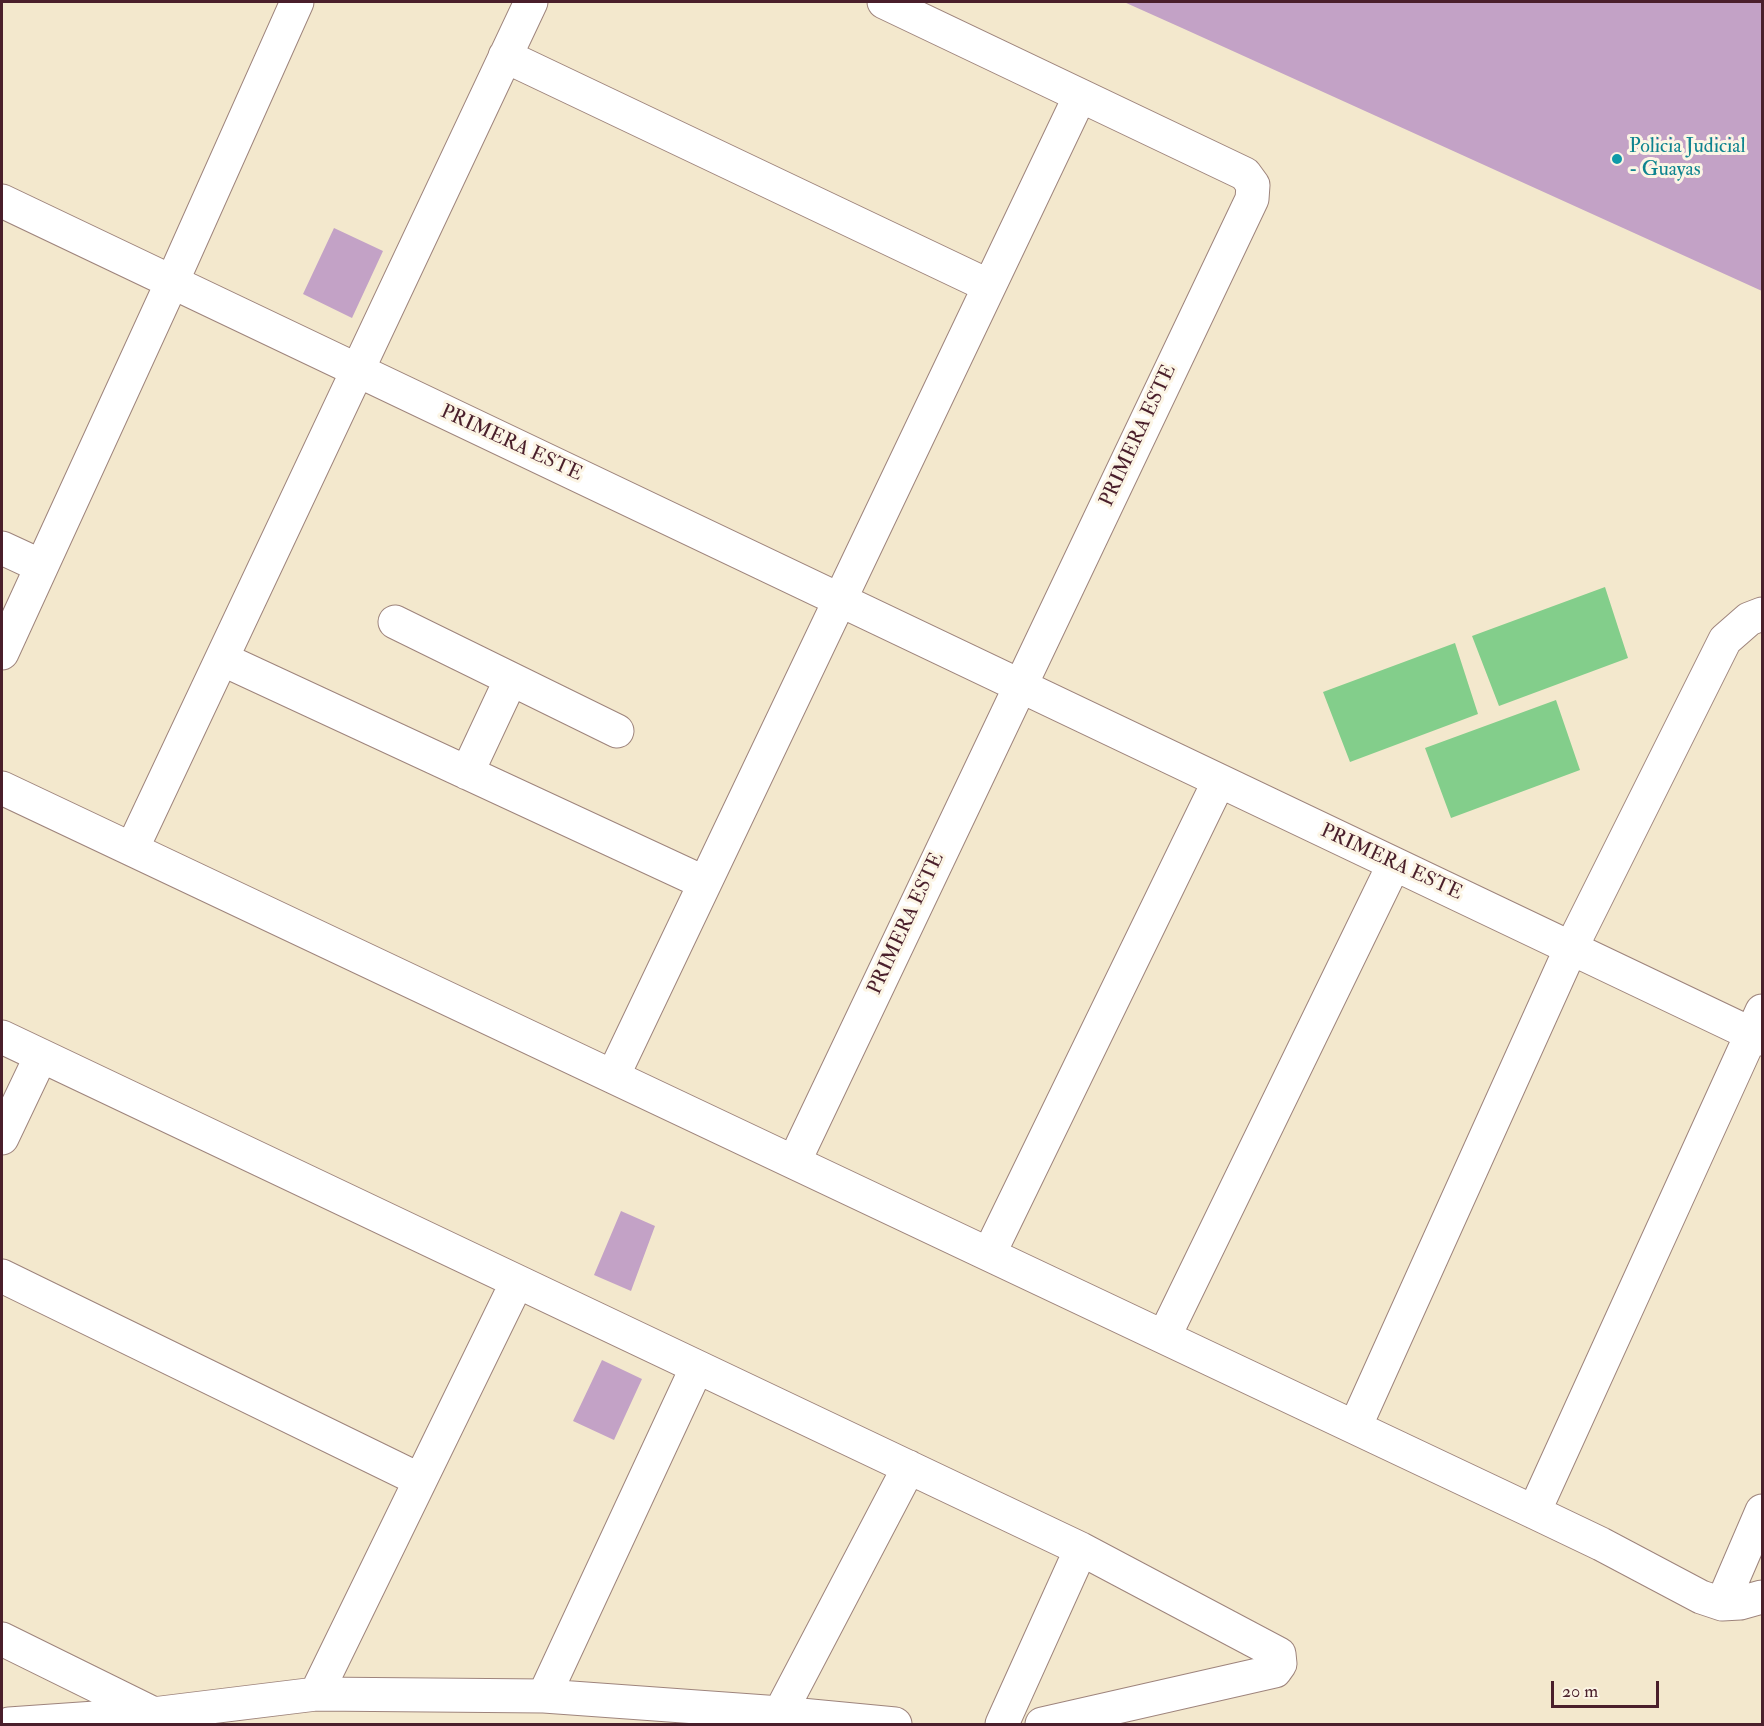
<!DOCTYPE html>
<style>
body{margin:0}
#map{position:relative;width:1764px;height:1726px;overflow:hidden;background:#f3e8cd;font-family:"IM FELL Double Pica",serif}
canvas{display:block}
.frame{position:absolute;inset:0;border:3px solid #4a1f2b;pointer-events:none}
.scale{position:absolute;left:1551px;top:1681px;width:108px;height:27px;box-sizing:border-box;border:3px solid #4a1f2b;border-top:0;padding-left:8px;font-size:18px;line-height:21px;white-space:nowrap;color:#4a1f2b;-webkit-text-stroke:4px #fcf5e5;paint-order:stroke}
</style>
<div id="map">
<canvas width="1764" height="1726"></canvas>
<div class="frame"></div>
<div class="scale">20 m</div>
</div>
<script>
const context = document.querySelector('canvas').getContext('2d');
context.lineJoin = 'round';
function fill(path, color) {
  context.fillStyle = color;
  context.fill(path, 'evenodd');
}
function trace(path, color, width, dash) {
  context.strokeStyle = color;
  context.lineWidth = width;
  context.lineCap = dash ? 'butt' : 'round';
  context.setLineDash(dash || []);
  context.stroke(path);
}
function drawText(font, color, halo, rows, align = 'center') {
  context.font = font + ' "IM FELL Double Pica",serif';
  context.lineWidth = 6;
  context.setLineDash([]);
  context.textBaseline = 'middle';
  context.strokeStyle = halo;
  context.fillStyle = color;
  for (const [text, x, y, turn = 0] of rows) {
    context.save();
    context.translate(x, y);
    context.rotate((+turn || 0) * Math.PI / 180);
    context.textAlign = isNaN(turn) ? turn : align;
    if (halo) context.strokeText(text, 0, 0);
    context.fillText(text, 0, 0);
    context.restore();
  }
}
const green = new Path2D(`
 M 1605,587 L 1628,658 L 1499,706 L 1472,636 Z
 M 1455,643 L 1478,714 L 1350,762 L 1323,692 Z
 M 1556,700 L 1580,770 L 1451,818 L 1425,748 Z`);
const building = new Path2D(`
 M 1124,2 L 1762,2 L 1762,291 L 1182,28 Z
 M 334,228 L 383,251 L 352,318 L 303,294 Z
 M 621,1211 L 655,1226 L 631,1291 L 594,1275 Z
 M 602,1360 L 642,1379 L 614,1440 L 573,1421 Z`);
const minor = new Path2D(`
 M 505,56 L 989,286
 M 2,201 L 1762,1039
 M 2,548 L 41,566
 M 395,622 L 617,731
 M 2,653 L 172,282 L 297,2
 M 222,659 L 705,883
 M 467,773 L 511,679
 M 2,788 L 1534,1512 L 1601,1544 L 1701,1597 L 1722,1604 L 1740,1603 L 1762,1597
 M 132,849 L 531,2
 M 2,1037 L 1081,1549 L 1279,1654 L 1280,1664 L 1275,1671 L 1042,1724
 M 613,1076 L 1080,96
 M 2,1138 L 41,1056
 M 794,1162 L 1252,199 L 1253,185 L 1245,174 L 884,2
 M 989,1254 L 1219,781
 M 2,1276 L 420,1480
 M 1164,1337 L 1394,864
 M 1355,1427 L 1571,948 L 1725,640 L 1749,619 L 1762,614
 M 1534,1512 L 1762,1011
 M 1722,1604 L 1762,1511
 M 2,1639 L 152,1713
 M 316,1694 L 517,1282
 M 544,1696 L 697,1367
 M 780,1713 L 909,1467
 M 9,1724 L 153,1714 L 316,1694 L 544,1696 L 780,1713 L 895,1724
 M 1002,1724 L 1081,1549`);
const markers = [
 [1617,159,6,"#0f9aa8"]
];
const cultureNames = [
 ["Policia Judicial",1629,148],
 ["- Guayas",1629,171]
];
const streetNames = [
 ["PRIMERA ESTE",1139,436,-65],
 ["PRIMERA ESTE",511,444,25],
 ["PRIMERA ESTE",1391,863,25],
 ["PRIMERA ESTE",907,924,-65]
];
fill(green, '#83ce8b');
fill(building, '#c3a2c6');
trace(minor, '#9e847c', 35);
trace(minor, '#fff', 33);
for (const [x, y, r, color] of markers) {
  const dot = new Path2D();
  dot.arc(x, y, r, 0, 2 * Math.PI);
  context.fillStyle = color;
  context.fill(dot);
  trace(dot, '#fcf5e5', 2);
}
drawText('20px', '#0d838f', '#fcf5e5', cultureNames, 'left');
drawText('20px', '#4a1f2b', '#fcf5e5', streetNames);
</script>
